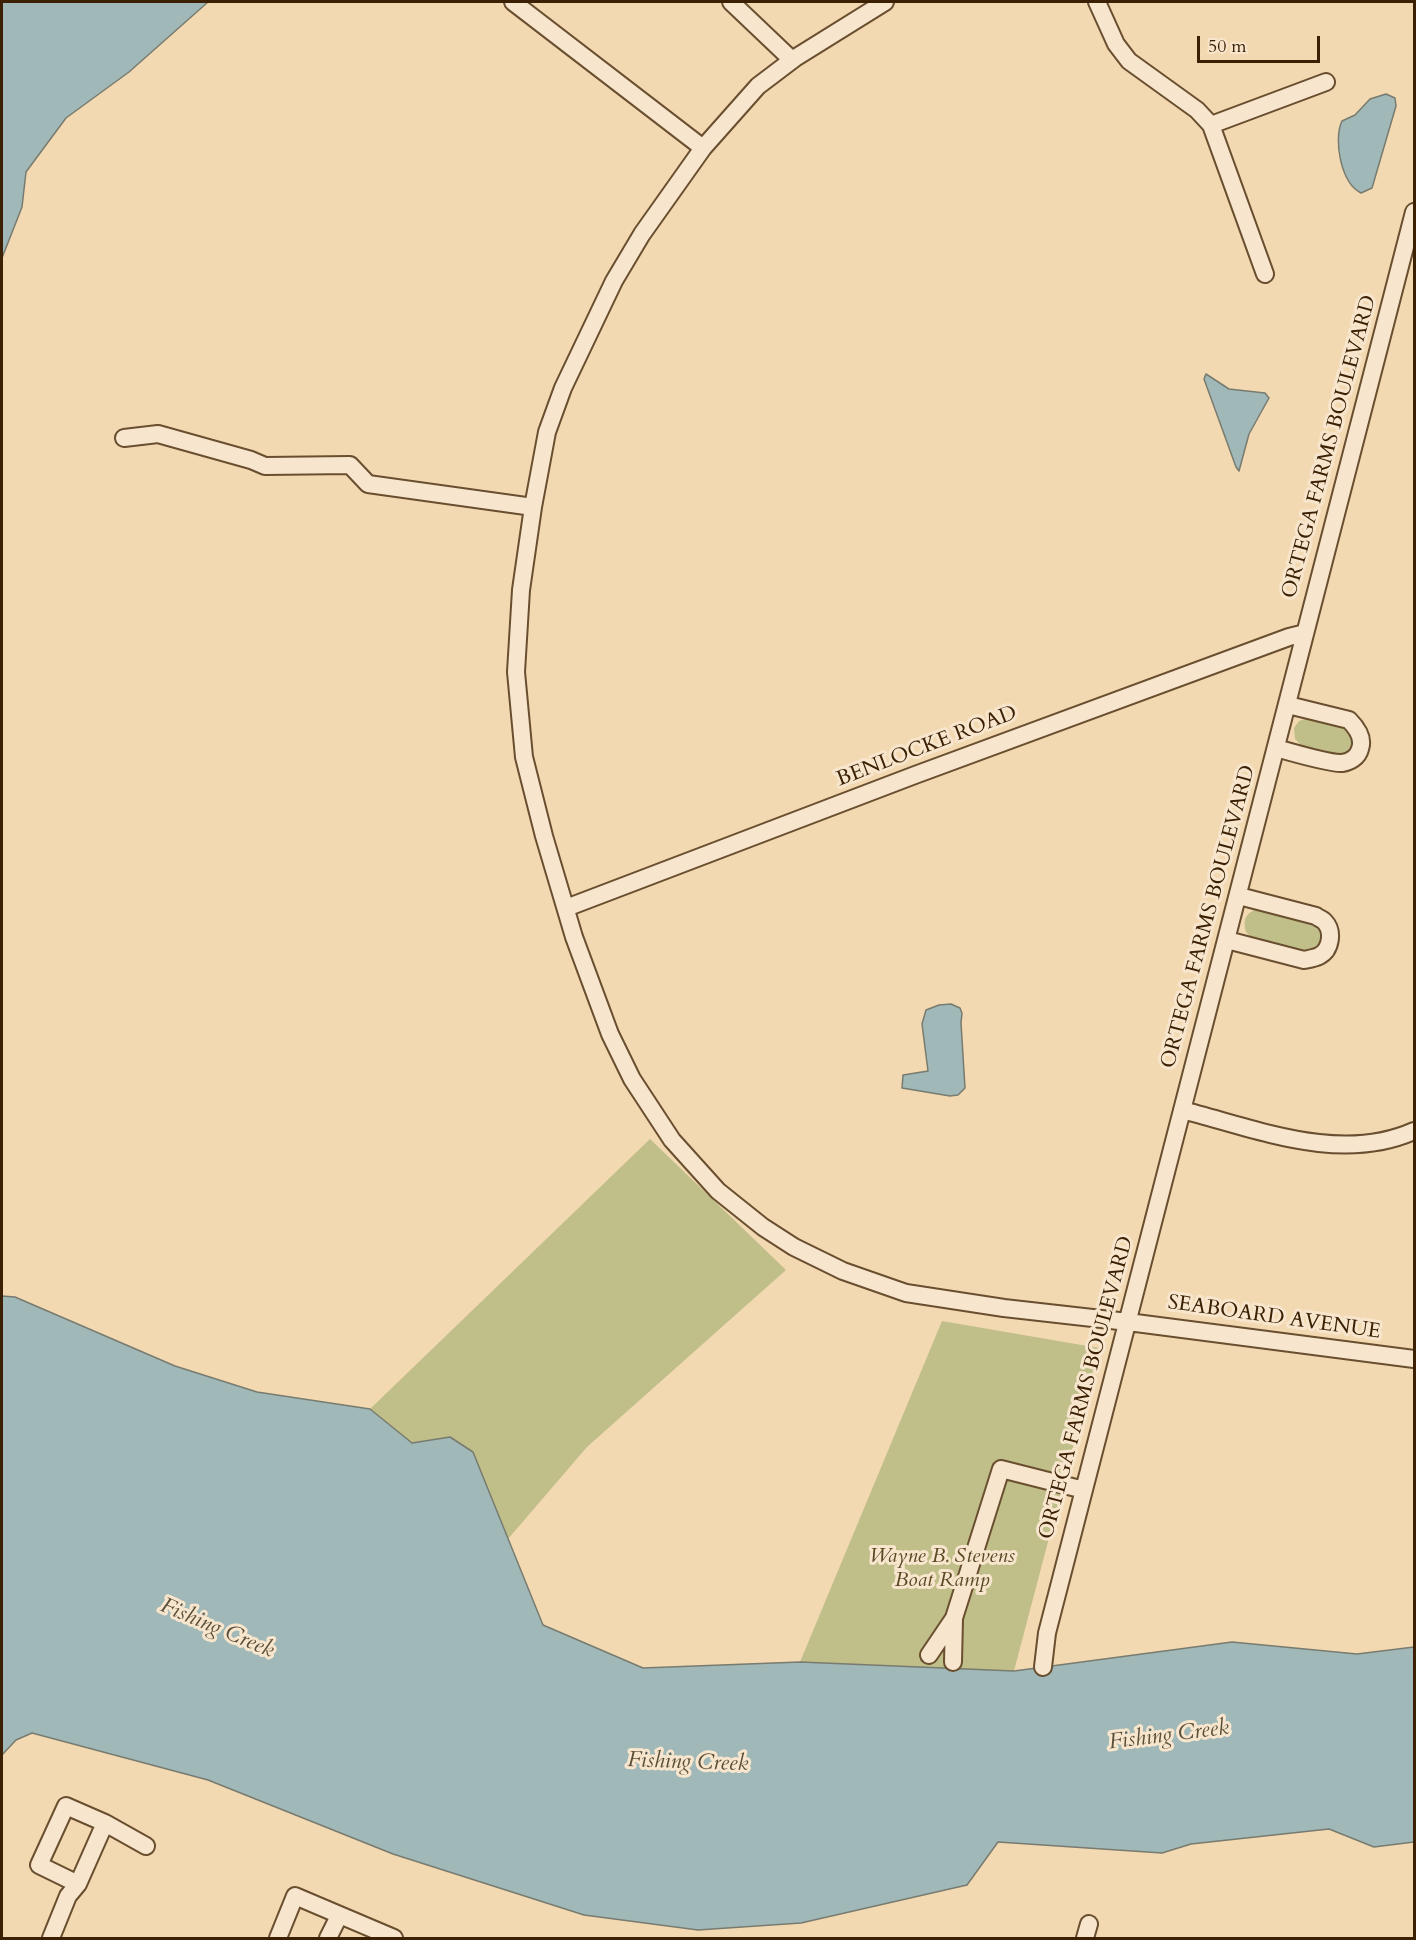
<!DOCTYPE html>
<style>
body{margin:0}
#map{position:relative;width:1416px;height:1940px;overflow:hidden;background:#f3d9b2;font-family:Cardo,serif}
canvas{display:block}
.frame{position:absolute;inset:0;border:3px solid #3b2003;pointer-events:none}
.scale{position:absolute;left:1197px;top:36px;width:123px;height:27px;box-sizing:border-box;border:3px solid #3b2003;border-top:0;padding-left:8px;font-size:18px;line-height:21px;white-space:nowrap;color:#3b2003;-webkit-text-stroke:4px #f7e6cd;paint-order:stroke}
</style>
<div id="map">
<canvas width="1416" height="1940"></canvas>
<div class="frame"></div>
<div class="scale">50 m</div>
</div>
<script>
const context = document.querySelector('canvas').getContext('2d');
context.lineJoin = 'round';
function fill(path, color) {
  context.fillStyle = color;
  context.fill(path, 'evenodd');
}
function trace(path, color, width, dash) {
  context.strokeStyle = color;
  context.lineWidth = width;
  context.lineCap = dash ? 'butt' : 'round';
  context.setLineDash(dash || []);
  context.stroke(path);
}
function drawText(font, color, halo, rows, align = 'center') {
  context.font = font + ' Cardo,serif';
  context.lineWidth = 6;
  context.setLineDash([]);
  context.textBaseline = 'middle';
  context.strokeStyle = halo;
  context.fillStyle = color;
  for (const [text, x, y, turn = 0] of rows) {
    context.save();
    context.translate(x, y);
    context.rotate((+turn || 0) * Math.PI / 180);
    context.textAlign = isNaN(turn) ? turn : align;
    if (halo) context.strokeText(text, 0, 0);
    context.fillText(text, 0, 0);
    context.restore();
  }
}
const green = new Path2D(`
 M 1308,718 L 1347,727 L 1354,741 L 1351,750 L 1339,755 L 1303,747 L 1295,739 L 1294,728 L 1299,721 Z
 M 1258,909 C 1269,912 1280,914 1291,917 C 1310,922 1335,926 1314,951 L 1307,952 L 1251,937 L 1246,932 C 1242,920 1246,912 1258,909 Z
 M 650,1139 L 786,1270 L 587,1447 L 508,1539 L 473,1452 L 450,1437 L 412,1443 L 370,1409 Z
 M 942,1321 L 1099,1348 L 1014,1671 L 800,1662 Z`);
const water = new Path2D(`
 M 2,2 L 208,2 L 129,72 L 66,118 L 26,172 L 22,207 L 2,258 Z
 M 1386,94 L 1395,98 L 1396,106 L 1372,188 L 1361,193 C 1341,183 1333,140 1342,121 L 1355,115 L 1370,99 Z
 M 1206,374 L 1229,389 L 1265,393 L 1269,398 L 1249,434 L 1239,471 L 1236,467 L 1204,379 Z
 M 951,1004 L 960,1008 L 962,1013 L 961,1023 L 965,1088 L 958,1095 L 950,1096 L 902,1088 L 903,1075 L 928,1071 L 922,1024 L 926,1010 L 939,1005 Z
 M 2,1296 L 15,1297 L 175,1366 L 257,1392 L 370,1409 L 412,1443 L 450,1437 L 473,1452 L 543,1625 L 643,1668 L 800,1662 L 1014,1671 L 1232,1642 L 1357,1654 L 1414,1647 L 1414,1842 L 1374,1847 L 1329,1829 L 1191,1844 L 1162,1853 L 998,1842 L 967,1885 L 801,1923 L 698,1930 L 584,1915 L 393,1854 L 208,1780 L 32,1733 L 16,1740 L 2,1755 Z`);
const minor = new Path2D(`
 M 513,2 L 703,148
 M 731,2 L 792,60
 M 885,2 L 795,58 L 758,86 L 703,148 L 642,234 L 614,281 L 563,388 L 547,432 L 533,507 L 521,590 L 516,672 L 524,757 L 544,836 L 574,937 L 610,1034 L 632,1079 L 672,1140 L 718,1191 L 763,1227 L 794,1247 L 843,1271 L 906,1293 L 1004,1308 L 1128,1322 L 1414,1359
 M 1097,2 L 1116,44 L 1129,61 L 1197,110 L 1211,125 L 1265,274
 M 1211,125 L 1326,82
 M 124,438 L 158,434 L 251,460 L 265,466 L 350,465 L 368,484 L 533,507
 M 1276,748 C 1290,752 1331,764 1342,763 C 1350,762 1358,757 1360,749 C 1364,738 1357,728 1349,720 L 1288,705
 M 566,908 L 915,775 L 1289,637 L 1305,633
 M 1227,940 L 1304,960 C 1309,959 1315,958 1319,956 C 1331,950 1334,931 1324,921 C 1322,919 1318,918 1316,916 L 1239,896
 M 1182,1110 C 1257,1129 1340,1164 1414,1131
 M 929,1655 L 954,1618 L 1001,1469 L 1084,1490
 M 953,1662 L 954,1619
 M 1043,1667 L 1047,1633 L 1414,212
 M 78,1884 L 39,1865 L 66,1806 L 105,1823 L 146,1846
 M 51,1938 L 68,1896 L 78,1884 L 105,1823
 M 278,1938 L 295,1896 L 394,1938
 M 328,1938 L 339,1916
 M 1085,1938 L 1089,1924`);
const streetNames = [
 ["ORTEGA FARMS BOULEVARD",1330,447,-75],
 ["BENLOCKE ROAD",927,747,-21],
 ["ORTEGA FARMS BOULEVARD",1209,917,-75],
 ["SEABOARD AVENUE",1274,1318,8],
 ["ORTEGA FARMS BOULEVARD",1087,1388,-75]
];
const parkNames = [
 ["Wayne B. Stevens",942,1557],
 ["Boat Ramp",942,1581]
];
const waterNames = [
 ["Fishing Creek",217,1629,23],
 ["Fishing Creek",1169,1736,-7],
 ["Fishing Creek",688,1763,2]
];
fill(green, '#c0be89');
fill(water, '#a0b8b7');
trace(water, '#787b6f', 1.5);
trace(minor, '#694e2f', 20);
trace(minor, '#f7e6cd', 16);
drawText('21px', '#3b2003', '#f7e6cd', streetNames);
drawText('italic 21px', '#5c4824', '#f7e6cd', parkNames);
drawText('italic 22px', '#594e39', '#f7e6cd', waterNames);
</script>
